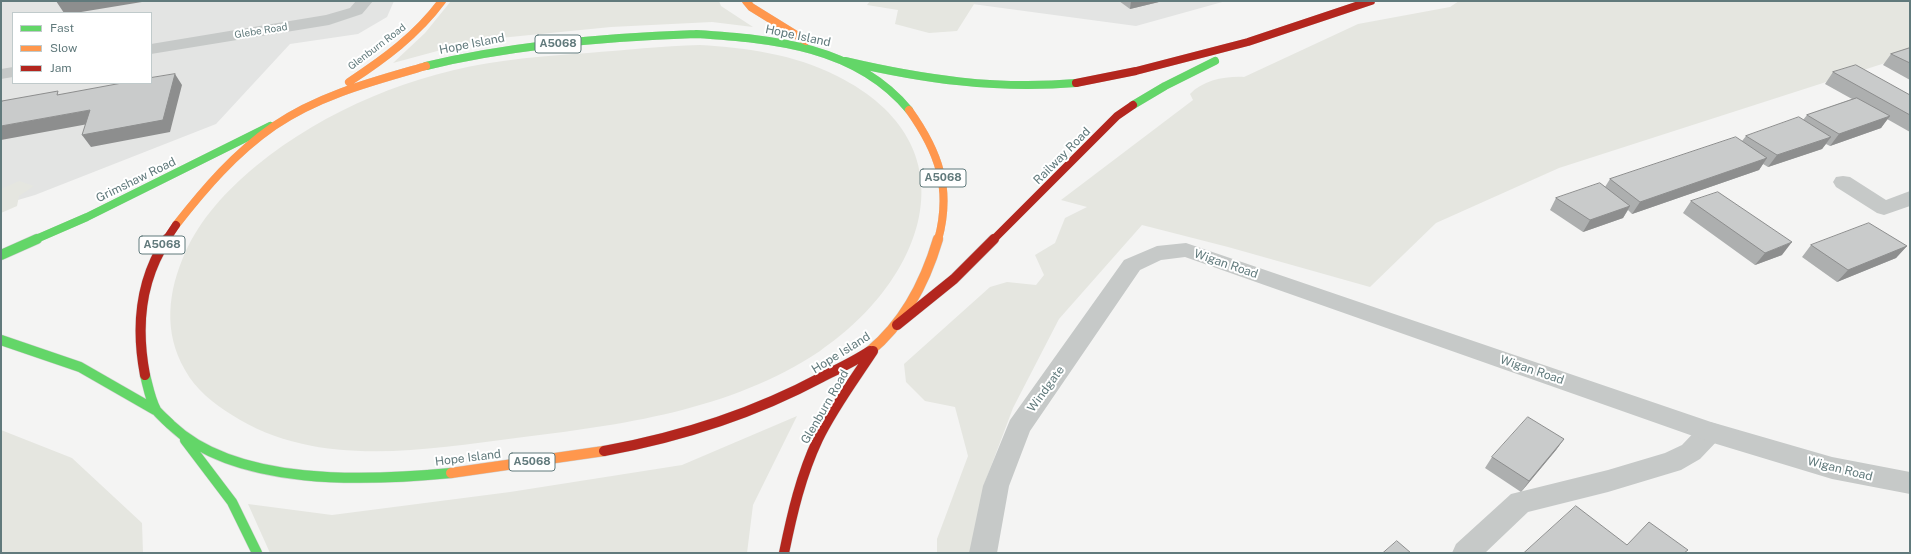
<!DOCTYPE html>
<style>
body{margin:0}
#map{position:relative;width:1911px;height:554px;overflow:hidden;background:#f4f4f3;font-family:"Public Sans",sans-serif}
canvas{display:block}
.frame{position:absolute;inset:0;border:2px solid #617a7c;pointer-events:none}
.legend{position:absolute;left:12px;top:12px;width:140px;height:72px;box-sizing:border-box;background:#fff;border:1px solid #c0cacb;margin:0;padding:5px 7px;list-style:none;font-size:12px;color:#617a7c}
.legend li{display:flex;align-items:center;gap:8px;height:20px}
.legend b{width:20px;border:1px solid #c0cacb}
</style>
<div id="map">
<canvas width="1911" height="554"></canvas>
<div class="frame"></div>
<ul class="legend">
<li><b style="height:5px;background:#63d668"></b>Fast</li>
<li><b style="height:5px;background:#ff974d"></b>Slow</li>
<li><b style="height:5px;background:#b3261e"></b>Jam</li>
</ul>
</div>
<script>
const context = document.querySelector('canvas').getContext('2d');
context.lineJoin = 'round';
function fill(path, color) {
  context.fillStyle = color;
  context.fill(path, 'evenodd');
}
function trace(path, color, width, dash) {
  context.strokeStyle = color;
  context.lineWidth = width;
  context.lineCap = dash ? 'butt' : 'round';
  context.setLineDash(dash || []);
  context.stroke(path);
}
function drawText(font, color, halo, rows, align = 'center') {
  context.font = font + ' "Public Sans",sans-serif';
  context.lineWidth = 4;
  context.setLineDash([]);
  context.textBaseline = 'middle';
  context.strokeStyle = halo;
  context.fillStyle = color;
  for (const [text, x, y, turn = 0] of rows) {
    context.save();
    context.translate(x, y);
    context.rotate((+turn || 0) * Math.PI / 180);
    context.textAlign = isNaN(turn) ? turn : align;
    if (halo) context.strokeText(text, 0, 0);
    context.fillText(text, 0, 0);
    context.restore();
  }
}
const built = new Path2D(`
 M 1,1 L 394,1 L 387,17 L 358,34 L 290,44 L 216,124 L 35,195 L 1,205 ZM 13,13 L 151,13 L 151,83 L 13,83 Z
 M 950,1 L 1226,1 L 1136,26 Z`);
const green = new Path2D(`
 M 451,1 L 719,1 L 721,6 L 753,27 L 712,22 L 611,27 L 500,38 L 452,47 L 393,63 L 425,33 Z
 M 870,1 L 976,1 L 957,31 L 929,33 L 895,24 L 898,10 L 867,5 Z
 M 1459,1 L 1910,1 L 1910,55 L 1559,168 L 1436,223 L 1370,287 L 1228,247 L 1142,225 L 1059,319 L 1013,408 L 984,485 L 970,553 L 937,553 L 937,539 L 968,456 L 955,407 L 925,401 L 906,382 L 904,364 L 990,287 L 1007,282 L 1036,285 L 1044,275 L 1035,255 L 1055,243 L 1065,218 L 1087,207 L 1061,200 L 1193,100 L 1190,94 C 1203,80 1226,76 1244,77 L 1358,24 L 1450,7 Z
 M 700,45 C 747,48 794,54 837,76 C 975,145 926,279 820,351 C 730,411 621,425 516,438 C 423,450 316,469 232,415 C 213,403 196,390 185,370 C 163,332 168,291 185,253 C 200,219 227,190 256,166 C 326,109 414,73 503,61 C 531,57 560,55 588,53 C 625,50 662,46 700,45 Z
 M 19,181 L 34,186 L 19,196 L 17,206 L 1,213 L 1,189 Z
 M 797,416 L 753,505 L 747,553 L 270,553 L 248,504 L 332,515 L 510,492 L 682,465 Z
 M 1,430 L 72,458 L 142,523 L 143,553 L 1,553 Z`);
const lane = new Path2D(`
 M 1710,422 L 1719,425 L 1723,432 L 1719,439 L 1700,459 L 1681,470 L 1608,492 L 1528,512 L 1485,553 L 1452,553 L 1456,544 L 1511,494 L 1608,470 L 1665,453 L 1682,445 L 1701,425 Z`);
const street = new Path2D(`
 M 356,1 L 373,1 L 362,14 L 329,25 L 151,54 L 151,44 L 326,15 L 350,8 Z
 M 13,67 L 13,77 L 1,79 L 1,69 Z
 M 1843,176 L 1850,177 L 1886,200 L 1910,191 L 1910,206 L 1884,215 L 1877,213 L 1836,187 L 1833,182 L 1836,177 Z
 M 1186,243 L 1711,422 L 1832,457 L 1910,472 L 1910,494 L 1832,479 L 1710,442 L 1185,257 L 1161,260 L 1140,270 L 1030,431 L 1009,486 L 997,553 L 969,553 L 983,486 L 1010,420 L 1124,260 L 1157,246 Z`);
const fastFar1 = new Path2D(`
 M 696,34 C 773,39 856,46 909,110
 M 845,61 C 922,79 997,90 1076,83
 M 426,66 C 512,45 608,37 696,34
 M 1133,105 L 1165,86 L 1215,61
 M 34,240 L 87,217 L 270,126`);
const fast = new Path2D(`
 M 1,255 L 37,239
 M 1,340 L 80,367 L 155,410
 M 145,375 C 148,386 150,399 156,410 C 160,415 166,420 171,425 C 236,487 367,481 451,473
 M 185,440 L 232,502 L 257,553`);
const slowFar1 = new Path2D(`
 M 746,1 L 751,7 L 806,41
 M 349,82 C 384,59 417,35 442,1
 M 909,110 C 939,152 952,189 938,240
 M 176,225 C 205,188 235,153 274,126 C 319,95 374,81 426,66`);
const slow = new Path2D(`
 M 870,351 C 905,322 925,283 938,239
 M 451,473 L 604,451`);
const jamFar1 = new Path2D(`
 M 1076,83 L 1136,71 L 1248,42 L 1371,1
 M 166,240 L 176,225
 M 993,240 L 1117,116 L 1133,105`);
const jam = new Path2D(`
 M 897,325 L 954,279 L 994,239
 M 145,375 C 136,328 140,280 167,239
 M 604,451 C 681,437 753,414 822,377 C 838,369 855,361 870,351
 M 784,553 C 792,514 801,475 818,439 C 833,408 854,380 873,351`);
const wall = new Path2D(`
 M 1119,1 L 1163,1 L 1130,9 Z
 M 1910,48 L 1910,80 L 1883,65 L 1891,54 Z
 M 1833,72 L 1910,95 L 1910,132 L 1887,119 L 1881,128 L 1830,146 L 1826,144 L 1822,149 L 1768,167 L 1763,164 L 1759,170 L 1632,214 L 1628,210 L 1623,218 L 1583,232 L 1550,210 L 1556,198 L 1605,187 L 1610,179 L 1742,141 L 1746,136 L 1803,120 L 1807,115 L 1852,99 L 1825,84 Z
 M 1691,201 L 1782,255 L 1755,265 L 1683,213 Z
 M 1811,245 L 1907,246 L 1896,258 L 1837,282 L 1802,257 Z
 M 1564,439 L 1556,450 L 1521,492 L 1485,468 L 1492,457 Z`);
const shadedWall = new Path2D(`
 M 56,1 L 148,1 L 75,13 L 64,13 Z
 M 1131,1 L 1163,1 L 1130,9 Z
 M 175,74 L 182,85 L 170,132 L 91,147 L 82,135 Z
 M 90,110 L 99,122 L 1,140 L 1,126 Z
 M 1890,116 L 1881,128 L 1830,146 L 1839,134 Z
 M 1831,137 L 1822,149 L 1768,167 L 1777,155 Z
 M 1767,158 L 1759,170 L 1632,214 L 1640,202 Z
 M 1630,206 L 1623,218 L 1583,232 L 1590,220 Z
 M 1792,242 L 1782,255 L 1755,265 L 1765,253 Z
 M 1907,246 L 1896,258 L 1837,282 L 1848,270 Z
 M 1564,439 L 1556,450 L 1521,492 L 1529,481 Z`);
const building = new Path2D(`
 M 1910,48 L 1910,63 L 1891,54 Z
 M 1856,65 L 1910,95 L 1910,115 L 1833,72 Z
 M 175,74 L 163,120 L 82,135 L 90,110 L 1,126 L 1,103 L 2,101 L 58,91 L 57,95 L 122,83 L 151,83 L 151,78 Z
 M 1857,98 L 1890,116 L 1839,134 L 1807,115 Z
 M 1799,117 L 1831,137 L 1777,155 L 1746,136 Z
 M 1736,137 L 1767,158 L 1640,202 L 1610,179 Z
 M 1600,183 L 1630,206 L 1590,220 L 1556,198 Z
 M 1718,192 L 1792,242 L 1765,253 L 1691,201 Z
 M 1869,223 L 1907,246 L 1848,270 L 1811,245 Z
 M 1528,417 L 1564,439 L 1529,481 L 1492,457 Z
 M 1576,506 L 1627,545 L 1649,522 L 1688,550 L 1684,553 L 1524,553 Z
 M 1397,541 L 1411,553 L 1383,553 Z`);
const farStreetnames = [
 ["Glebe Road",261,31,-9],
 ["Glenburn Road",377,47,-37]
];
const shields = [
 [558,44,46],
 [943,178,46],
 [162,245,46],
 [532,462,46]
];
const shieldNames = [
 ["A5068",558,44],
 ["A5068",943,178],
 ["A5068",162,245],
 ["A5068",532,462]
];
const streetNames = [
 ["Hope Island",798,36,12],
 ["Hope Island",472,44,-11],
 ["Railway Road",1062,156,-45],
 ["Grimshaw Road",136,180,-26],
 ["Wigan Road",1226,264,19],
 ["Hope Island",841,353,-32],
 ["Wigan Road",1532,370,19],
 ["Windgate",1046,389,-54],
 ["Glenburn Road",825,407,-60],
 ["Hope Island",468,458,-7],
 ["Wigan Road",1840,469,14]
];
fill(built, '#e3e4e3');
fill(green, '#e5e6e0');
trace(fastFar1, '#cfd0d0', 8);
trace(fast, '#cfd0d0', 11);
trace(slowFar1, '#cfd0d0', 8);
trace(slow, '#cfd0d0', 11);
trace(jamFar1, '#cfd0d0', 8);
trace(jam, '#cfd0d0', 11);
fill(lane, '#c6c9c8');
fill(street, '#c6c9c8');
trace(fastFar1, '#63d668', 8);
trace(fast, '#63d668', 10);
trace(slowFar1, '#ff974d', 8);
trace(slow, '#ff974d', 10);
trace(jamFar1, '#b3261e', 8);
trace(jam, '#b3261e', 10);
fill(wall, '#adafaf');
fill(shadedWall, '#8d8e8e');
fill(building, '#c9cbcb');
trace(building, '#8d8e8e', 1);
drawText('10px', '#617a7c', '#fff', farStreetnames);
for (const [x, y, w] of shields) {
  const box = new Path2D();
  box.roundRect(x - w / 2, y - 9, w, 18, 3);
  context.fillStyle = '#fff';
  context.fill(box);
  trace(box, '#617a7c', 1);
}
drawText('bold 11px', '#617a7c', null, shieldNames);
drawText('12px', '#617a7c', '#fff', streetNames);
</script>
